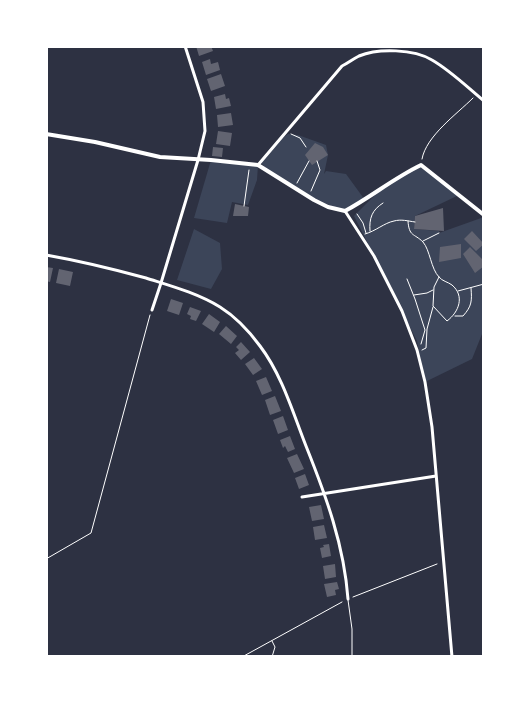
<!DOCTYPE html>
<style>
body{margin:0}
#map{position:relative;width:530px;height:703px;overflow:hidden;background:#2d3142;font-family:Karla,sans-serif}
canvas{display:block}
.frame{position:absolute;inset:0;border:48px solid #fff;pointer-events:none}
</style>
<div id="map">
<canvas width="530" height="703"></canvas>
<div class="frame"></div>
</div>
<script>
const context = document.querySelector('canvas').getContext('2d');
context.lineJoin = 'round';
function fill(path, color) {
  context.fillStyle = color;
  context.fill(path, 'evenodd');
}
function trace(path, color, width, dash) {
  context.strokeStyle = color;
  context.lineWidth = width;
  context.lineCap = dash ? 'butt' : 'round';
  context.setLineDash(dash || []);
  context.stroke(path);
}
const green = new Path2D(`
 M 288,134 L 298,135 L 326,145 L 328,155 L 324,174 L 326,171 L 346,174 L 365,200 L 345,211 C 314,200 282,186 260,162 L 278,141 Z
 M 211,160 L 258,165 L 257,180 L 248,205 L 232,202 L 227,223 L 194,218 Z
 M 421,165 L 459,195 L 415,216 L 414,229 L 439,231 L 439,233 L 484,217 L 484,329 L 472,359 L 425,382 L 417,341 L 354,216 L 384,186 Z
 M 194,229 L 220,243 L 222,269 L 211,289 L 177,280 Z`);
const building = new Path2D(`
 M 196,46 L 211,46 L 213,51 L 199,56 Z
 M 210,59 L 211,64 L 218,62 L 220,70 L 206,75 L 202,62 Z
 M 221,74 L 225,86 L 211,91 L 207,79 Z
 M 225,94 L 226,99 L 229,98 L 231,106 L 216,109 L 214,97 Z
 M 231,113 L 233,125 L 218,127 L 217,115 Z
 M 218,131 L 232,133 L 230,146 L 216,144 Z
 M 315,143 L 323,147 L 328,155 L 312,165 L 305,155 Z
 M 213,147 L 223,148 L 222,157 L 212,156 Z
 M 235,204 L 249,207 L 248,216 L 233,216 Z
 M 443,208 L 444,231 L 414,229 L 415,216 Z
 M 472,231 L 484,244 L 476,251 L 464,239 Z
 M 461,244 L 461,258 L 439,262 L 440,247 Z
 M 470,247 L 484,261 L 484,266 L 475,273 L 463,254 Z
 M 46,267 L 53,268 L 50,282 L 46,281 Z
 M 59,269 L 73,272 L 70,286 L 56,283 Z
 M 171,299 L 183,303 L 179,315 L 167,311 Z
 M 190,307 L 201,311 L 196,321 L 190,319 L 191,316 L 187,314 Z
 M 209,314 L 220,322 L 214,332 L 202,324 Z
 M 226,326 L 237,336 L 231,344 L 219,334 Z
 M 241,342 L 250,352 L 241,360 L 235,353 L 239,350 L 236,347 Z
 M 254,358 L 262,369 L 253,375 L 245,364 Z
 M 266,377 L 272,391 L 262,395 L 256,381 Z
 M 275,396 L 281,411 L 270,415 L 265,400 Z
 M 283,416 L 288,430 L 278,434 L 273,420 Z
 M 290,436 L 295,449 L 288,452 L 285,446 L 283,448 L 280,440 Z
 M 297,454 L 304,469 L 294,473 L 287,458 Z
 M 305,474 L 309,485 L 299,489 L 295,478 Z
 M 321,505 L 324,519 L 312,521 L 309,507 Z
 M 324,525 L 327,538 L 315,540 L 313,527 Z
 M 329,544 L 331,556 L 322,558 L 320,548 L 324,547 L 323,545 Z
 M 335,564 L 336,577 L 325,579 L 323,566 Z
 M 337,582 L 339,589 L 335,590 L 336,595 L 327,597 L 324,584 Z`);
const path = new Path2D(`
 M 291,134 L 300,138 L 306,147
 M 422,159 C 426,136 457,114 473,98
 M 297,183 L 309,161
 M 311,191 L 320,170 L 317,161
 M 244,206 L 249,170
 M 357,214 L 363,223 L 366,233
 M 408,221 C 409,237 414,233 423,242 C 430,250 431,269 439,277 C 442,281 448,282 452,285 C 465,296 459,312 447,321 L 433,306 L 434,287 L 439,277
 M 370,231 C 369,218 372,210 383,203
 M 365,234 C 376,231 384,223 394,221 C 401,219 408,221 415,222
 M 423,241 L 439,233
 M 407,279 L 415,299 L 425,330 L 421,344
 M 458,291 L 484,284
 M 414,295 L 427,293 L 433,290
 M 455,316 L 463,316 C 472,306 472,301 471,288
 M 422,350 L 426,348 L 427,329 L 433,307
 M 46,559 L 91,533 L 150,315
 M 353,597 L 437,564
 M 242,657 L 342,602
 M 272,657 L 275,647 L 272,641`);
const service = new Path2D(`
 M 348,600 L 352,629 L 352,657`);
const minor = new Path2D(`
 M 258,165 L 342,66 C 348,63 353,59 359,56 C 378,48 414,49 432,60 C 451,71 467,87 484,101
 M 345,211 L 374,256 L 402,311 L 417,350 L 425,382 L 432,427 L 452,657
 M 46,255 C 80,261 113,269 146,278 C 171,286 197,293 220,307 C 236,317 249,331 260,346 C 282,375 293,413 306,446 C 326,496 344,545 348,599
 M 152,310 L 161,283 L 198,160 L 205,131 L 203,102 L 185,46
 M 302,497 L 436,476`);
const tertiary = new Path2D(`
 M 46,134 L 95,142 L 160,157 L 211,160 L 258,165 L 314,200 L 328,207 L 345,211 C 371,197 394,178 421,165 L 484,215`);
fill(green, '#3c4559');
fill(building, '#626471');
trace(path, '#fff', 1);
trace(service, '#fff', 1);
trace(minor, '#fff', 3);
trace(tertiary, '#fff', 4);
</script>
